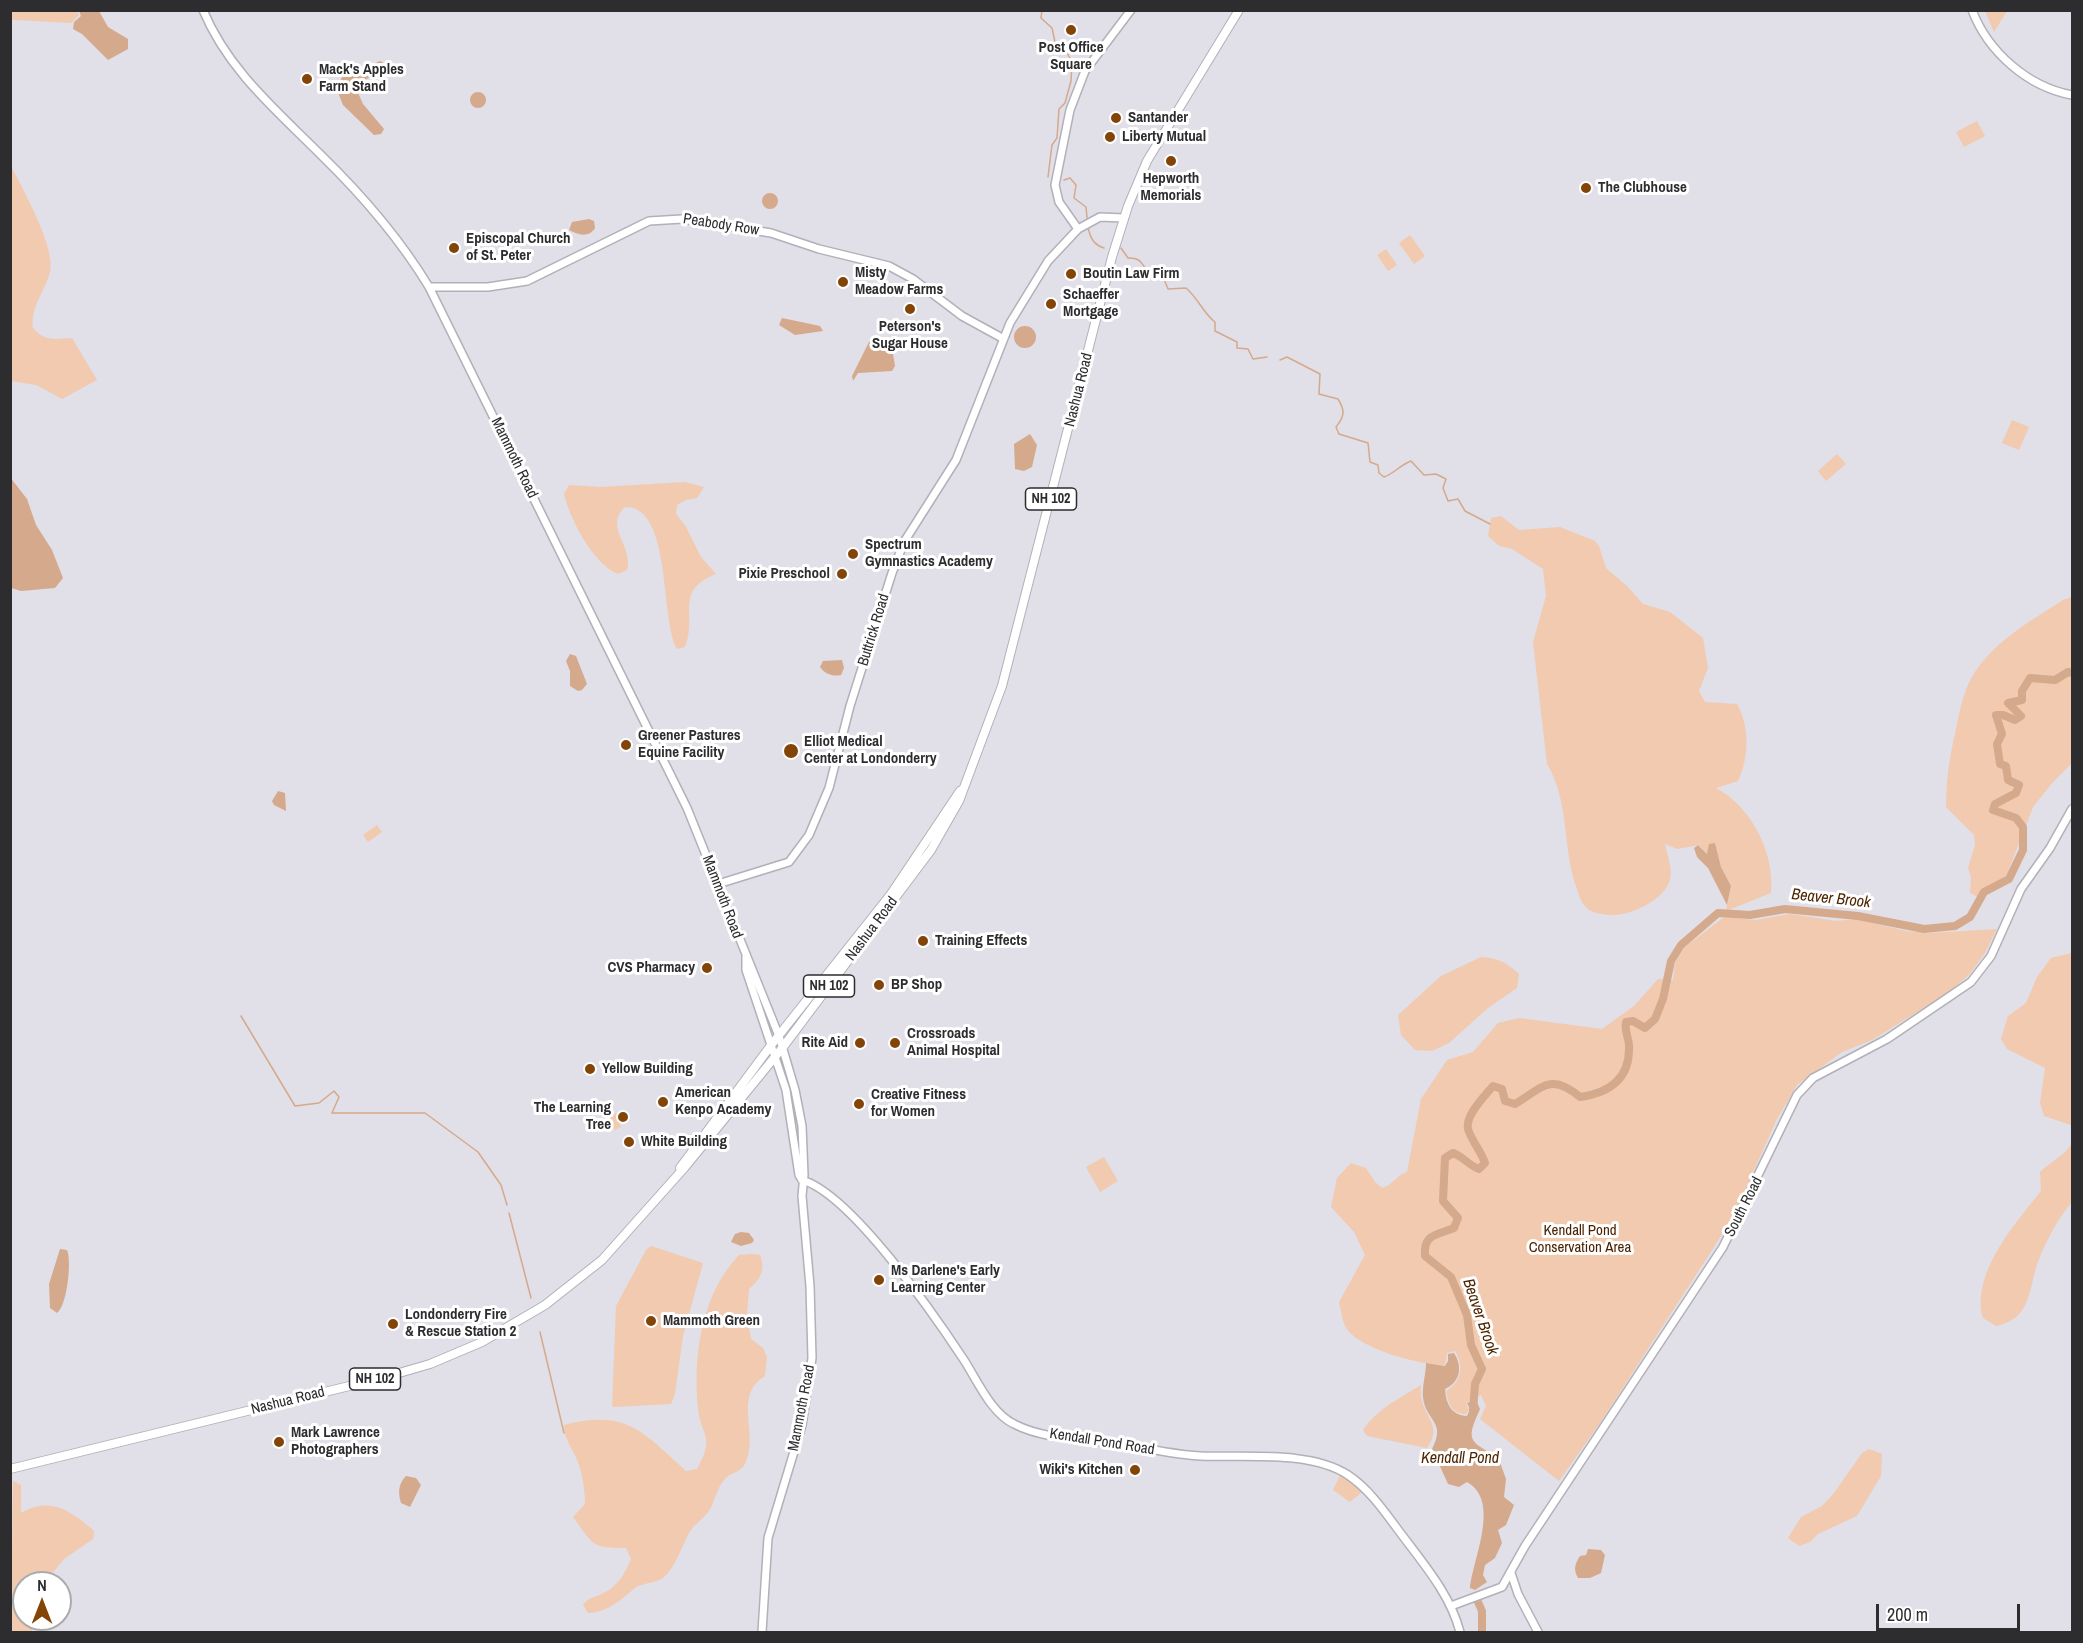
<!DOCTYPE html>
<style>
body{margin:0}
#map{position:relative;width:2083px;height:1643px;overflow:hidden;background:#e1dfe7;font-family:"Archivo Narrow",sans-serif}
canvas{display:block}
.frame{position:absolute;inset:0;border:12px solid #2d2d30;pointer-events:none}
.north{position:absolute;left:12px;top:1571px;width:60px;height:60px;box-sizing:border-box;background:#fff;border:2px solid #ababac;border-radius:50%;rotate:0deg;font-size:16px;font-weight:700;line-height:24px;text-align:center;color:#2d2d30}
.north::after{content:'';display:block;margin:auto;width:21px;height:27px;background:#834408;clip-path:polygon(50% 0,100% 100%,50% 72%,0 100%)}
.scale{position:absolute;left:1876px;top:1604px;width:144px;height:27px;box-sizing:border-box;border:3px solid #2d2d30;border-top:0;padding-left:8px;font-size:18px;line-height:21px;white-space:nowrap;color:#2d2d30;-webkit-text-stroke:4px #fff;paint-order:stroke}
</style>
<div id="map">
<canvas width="2083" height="1643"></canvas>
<div class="frame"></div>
<div class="north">N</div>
<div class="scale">200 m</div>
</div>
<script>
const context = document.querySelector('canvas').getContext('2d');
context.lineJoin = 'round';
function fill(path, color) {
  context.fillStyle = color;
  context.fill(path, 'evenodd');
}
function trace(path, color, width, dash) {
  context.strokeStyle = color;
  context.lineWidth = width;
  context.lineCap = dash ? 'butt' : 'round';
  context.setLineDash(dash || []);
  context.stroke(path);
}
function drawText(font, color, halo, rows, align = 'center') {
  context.font = font + ' "Archivo Narrow",sans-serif';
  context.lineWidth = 6;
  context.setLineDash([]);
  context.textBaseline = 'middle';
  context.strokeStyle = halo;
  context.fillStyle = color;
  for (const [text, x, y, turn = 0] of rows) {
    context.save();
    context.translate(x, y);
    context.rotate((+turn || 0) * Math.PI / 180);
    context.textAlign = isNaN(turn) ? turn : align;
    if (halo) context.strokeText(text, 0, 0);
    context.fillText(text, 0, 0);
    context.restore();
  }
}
const green = new Path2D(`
 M 10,11 L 77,11 L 79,15 L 71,23 L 14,20 L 11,20 Z
 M 1985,11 L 2007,11 L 1994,32 Z
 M 1977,121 L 1985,136 L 1964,147 L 1956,132 Z
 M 10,164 C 22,188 56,247 50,272 C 45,292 30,307 33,328 C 45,342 55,339 72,338 L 97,380 L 62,399 L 36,385 L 11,381 Z
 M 1410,235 L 1425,256 L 1414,264 L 1399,243 Z
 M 1386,249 L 1397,265 L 1388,271 L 1377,255 Z
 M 2012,420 L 2029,427 L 2019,450 L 2002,443 Z
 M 1837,454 L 1846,464 L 1826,481 L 1818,471 Z
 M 685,482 L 704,487 L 697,498 L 686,500 L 677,505 L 676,514 L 685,525 L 701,557 L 716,574 C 673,591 698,615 685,647 L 677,649 C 660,620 672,505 625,507 C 603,527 634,546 627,570 L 618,574 C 593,564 570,519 564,494 L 569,485 L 600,487 Z
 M 1501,516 L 1519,530 L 1560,527 L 1595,541 L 1599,546 L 1606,568 L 1627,586 L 1643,604 L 1670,612 L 1703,638 L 1708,668 L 1699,691 L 1705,702 L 1737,704 C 1750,727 1749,757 1738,781 L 1716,788 C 1752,807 1775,854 1771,893 L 1726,911 L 1731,886 L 1721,867 L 1715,843 L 1708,855 L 1699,845 L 1677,849 L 1665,844 C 1669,864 1678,879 1660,895 C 1649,906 1626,916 1610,915 C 1601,914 1592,914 1585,906 C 1581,903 1579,894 1577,889 C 1562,850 1570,801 1547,764 L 1533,642 L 1546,596 L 1543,569 L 1512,549 L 1499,546 L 1488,536 L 1491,518 Z
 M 2072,597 L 2072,763 L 2052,783 L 2033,807 L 2007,874 L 1980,898 L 1970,893 L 1971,877 L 1968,868 L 1975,845 L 1974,835 L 1946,807 C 1946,782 1949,759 1955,734 C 1959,715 1962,694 1972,677 C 1992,642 2031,621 2063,600 Z
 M 377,825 L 382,832 L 368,842 L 363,835 Z
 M 1790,914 L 1836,921 L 1856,919 L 1906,931 L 1930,933 L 1997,929 L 1985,953 L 1969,975 L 1948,993 L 1872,1040 L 1842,1052 L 1797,1085 L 1776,1121 L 1735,1213 L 1714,1247 L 1600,1423 L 1559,1481 L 1480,1419 L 1486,1406 L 1481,1395 L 1466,1403 L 1469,1410 L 1466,1414 C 1452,1414 1448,1404 1446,1391 C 1462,1382 1464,1366 1455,1351 L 1447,1353 L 1445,1365 C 1421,1365 1357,1349 1345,1326 C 1342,1319 1341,1310 1339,1302 L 1365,1255 L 1354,1232 L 1331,1207 L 1337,1178 L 1351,1163 L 1366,1168 L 1375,1182 L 1382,1188 C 1393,1185 1397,1175 1407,1172 L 1421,1099 L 1447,1060 L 1473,1052 L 1498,1023 L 1519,1018 L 1602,1029 L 1634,1006 L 1658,979 L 1673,980 L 1675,963 L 1685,947 L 1724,917 L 1756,920 Z
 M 2072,953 L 2072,1129 L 2071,1125 L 2044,1116 L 2040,1103 L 2045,1068 L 2007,1049 L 2001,1039 L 2008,1016 L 2026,1003 L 2037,977 L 2051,958 Z
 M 1481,957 C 1498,958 1506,962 1519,974 L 1517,988 L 1488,1008 L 1449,1043 L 1432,1051 L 1415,1050 L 1401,1035 L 1398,1015 L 1441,976 Z
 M 608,1106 L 611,1115 L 616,1113 L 621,1127 L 614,1130 L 609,1116 L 606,1117 L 603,1108 Z
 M 2072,1143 L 2072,1202 C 2058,1218 2046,1241 2038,1262 C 2028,1289 2032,1319 1996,1326 L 1983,1318 C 1971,1273 2015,1224 2041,1191 L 2040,1172 C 2051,1161 2065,1156 2072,1143 Z
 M 1104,1157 L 1118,1181 L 1100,1192 L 1086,1167 Z
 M 651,1246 L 703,1263 L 683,1336 L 675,1394 L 671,1404 L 614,1407 L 612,1406 L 616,1306 L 646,1250 Z
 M 751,1254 L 760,1255 C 766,1270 760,1280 749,1289 L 747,1315 L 751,1339 L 763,1348 L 767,1357 L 765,1376 C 732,1396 760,1434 745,1464 C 740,1473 729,1473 724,1480 C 717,1488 715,1500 710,1509 C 704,1519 694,1524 689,1533 C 682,1546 677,1562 668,1573 C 658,1585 646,1581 635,1588 C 620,1600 609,1612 588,1613 L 583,1605 C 588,1598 592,1598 600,1595 C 617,1587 624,1576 631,1559 L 626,1548 C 590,1548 594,1545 573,1517 L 585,1504 C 585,1491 583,1478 579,1465 C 574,1449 565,1443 564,1425 C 628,1409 642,1432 686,1471 L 697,1469 C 716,1435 701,1438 698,1408 C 693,1355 701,1295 739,1255 Z
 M 1421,1385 C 1417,1416 1446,1422 1427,1448 L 1367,1436 L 1363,1430 C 1377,1409 1400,1398 1421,1385 Z
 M 1869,1449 L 1882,1454 L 1881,1476 L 1857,1516 L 1818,1534 L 1810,1542 L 1799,1546 L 1788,1538 L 1801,1517 L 1822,1506 L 1834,1493 L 1862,1453 Z
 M 1340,1475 L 1363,1491 L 1350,1502 L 1333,1490 Z
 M 13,1481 L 21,1485 L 21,1513 C 49,1496 71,1510 94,1531 L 93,1539 L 64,1559 L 44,1583 L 24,1583 L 24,1619 L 31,1619 L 32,1632 L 11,1632 Z`);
const water = new Path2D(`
 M 79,11 L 99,11 L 108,27 L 128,39 L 128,49 L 108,60 L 82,34 L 73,29 L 74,22 L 81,16 Z
 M 380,61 L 386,64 L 383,69 L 355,86 L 363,104 L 384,129 L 381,134 L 374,135 L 343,105 L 337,90 L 342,77 Z
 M470 100a8 8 0 1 1 16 0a8 8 0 1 1-16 0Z
 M762 201a8 8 0 1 1 16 0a8 8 0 1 1-16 0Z
 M 589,219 L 594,221 L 595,228 C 589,238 578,235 569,230 L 572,222 Z
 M 782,318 L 820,326 L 823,331 L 795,335 L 779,325 Z
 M1014 337a11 11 0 1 1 22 0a11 11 0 1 1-22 0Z
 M 871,338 L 892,348 L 895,366 L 892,371 L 858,373 L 853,381 L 852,376 Z
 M 1030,434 L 1037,445 L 1032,467 L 1024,471 L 1015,469 L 1014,444 Z
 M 10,477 L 27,499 L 36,525 L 52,550 L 63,578 L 55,588 L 21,591 L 11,588 Z
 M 570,654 L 576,656 L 587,684 L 582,690 L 578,691 L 570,686 L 570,671 L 566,661 Z
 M 842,660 L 844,668 L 841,675 C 833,677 825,674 820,667 L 823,661 Z
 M 278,791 L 285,793 L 286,811 L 274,805 L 272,801 Z
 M 1715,843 L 1721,867 L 1731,886 L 1727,905 L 1708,868 L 1697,857 L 1694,848 L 1698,845 L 1707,854 L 1709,844 Z
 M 741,1232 L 749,1233 L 754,1240 L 752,1243 L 741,1246 L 731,1242 L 735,1234 Z
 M 60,1249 L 67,1250 C 72,1261 67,1306 57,1313 L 50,1308 L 49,1284 Z
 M 1454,1353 C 1463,1367 1460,1382 1445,1389 C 1446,1404 1451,1415 1467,1416 L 1470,1409 L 1467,1403 L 1476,1400 L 1480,1409 C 1466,1440 1468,1441 1498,1457 L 1506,1479 L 1504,1497 L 1514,1505 L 1506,1525 L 1498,1530 L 1502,1543 L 1495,1558 L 1485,1565 L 1483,1575 L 1487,1582 L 1475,1590 L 1470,1588 C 1473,1558 1501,1501 1467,1482 L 1459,1487 L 1448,1484 L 1432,1449 C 1447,1421 1425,1421 1423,1397 C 1422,1386 1426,1374 1426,1363 L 1445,1366 L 1448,1361 L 1448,1354 Z
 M 406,1476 L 416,1478 L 421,1485 L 410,1507 L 401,1503 C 398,1493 398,1484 406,1476 Z
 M 1588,1549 L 1601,1550 L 1605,1555 L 1601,1573 L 1590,1578 L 1578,1578 C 1573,1569 1575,1564 1580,1556 L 1586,1555 Z`);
const stream = new Path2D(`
 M 1042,10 L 1041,18 L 1052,28 L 1055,42 L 1065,49 L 1072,62 L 1071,81 L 1065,103 L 1059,109 L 1057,138 L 1052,145 L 1048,177
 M 1064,180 L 1070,178 L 1076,185 L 1074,198 L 1086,207 L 1087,218
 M 1088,227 C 1090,238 1094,245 1104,248
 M 1121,248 L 1128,258 C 1142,257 1141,265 1149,272 C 1153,275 1159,275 1164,279 L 1168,289 L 1186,288 C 1198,298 1203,313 1215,322 L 1215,331 L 1237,342 L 1237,348 L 1248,349 L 1253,359 L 1267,357
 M 1280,360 L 1287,357 L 1320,374 L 1319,394 L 1338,399 C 1345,410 1345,416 1336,427 L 1339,434 L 1368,443 L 1370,462 L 1378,465 L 1379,473 L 1384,477 C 1395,473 1400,465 1411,461 L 1424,475 L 1436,474 L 1446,479 L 1443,488 L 1448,501 L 1458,499 L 1465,511 L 1490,524
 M 241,1016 L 295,1106 L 319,1103 L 334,1091 L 339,1097 L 332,1113 L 425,1113 L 478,1152 L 501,1185 L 507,1205
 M 509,1213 L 531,1298
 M 540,1332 L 564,1433`);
const river = new Path2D(`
 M 1473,1411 L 1475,1384 L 1482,1369 L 1471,1345 L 1467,1315 L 1451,1277 L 1425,1256 C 1423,1234 1437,1235 1454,1228 L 1458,1218 L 1443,1201 L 1445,1158 L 1453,1153 C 1464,1157 1468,1165 1479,1169 L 1485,1163 C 1481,1151 1471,1140 1468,1129 C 1465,1115 1485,1096 1493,1086 L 1502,1089 L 1505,1101 L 1515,1104 C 1542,1088 1550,1072 1580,1097 C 1608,1093 1629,1080 1629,1049 C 1630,1039 1624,1033 1626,1022 L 1633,1021 L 1645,1028 L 1655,1019 L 1663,999 L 1671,961 L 1681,945 L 1718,913 L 1750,915 L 1785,909 L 1858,916 L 1924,929 L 1955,926 L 1970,917 L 1984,892 L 2009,879 L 2023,850 L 2023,827 L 2016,818 L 1993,810 L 1995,804 L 2016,793 L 2019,785 L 2008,780 L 2006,766 L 2000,764 L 1997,744 L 2002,734 L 1996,715 L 2003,715 L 2015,720 L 2021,716 L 2008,703 L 2022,700 L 2022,691 L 2030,678 L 2055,680 L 2068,672 L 2072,673
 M 1478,1602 L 1482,1611 L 1482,1632`);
const secondary = new Path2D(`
 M 203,10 C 228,70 276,110 321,155 C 361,194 400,239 429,287 L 687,808 L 779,1036 L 795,1090 L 802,1126 L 804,1175 L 802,1196 L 810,1286 L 812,1358 L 802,1425 L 768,1538 L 762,1632
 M 1972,10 C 1988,52 2028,87 2072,95
 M 1078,229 L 1059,202 L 1055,185 L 1070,110 L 1085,71 L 1131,10
 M 429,287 L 488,287 L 527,281 L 649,221 L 682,219 L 771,233 L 819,249 L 889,266 L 913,279 L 962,316 L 1002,338
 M 718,884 L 789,862 L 809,835 L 829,788 L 850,706 L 892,573 L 904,542 L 956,460 L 1010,323 L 1048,261 L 1078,229 L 1100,217 L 1124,218
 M 746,957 L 746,970 L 786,1090 L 799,1175 L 802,1180
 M 802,1180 C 851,1194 935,1316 964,1360 C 977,1380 991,1413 1014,1424 C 1045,1440 1086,1439 1120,1444 C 1147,1448 1174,1455 1201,1456 C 1245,1458 1310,1450 1348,1475 C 1372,1491 1388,1517 1405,1539 C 1427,1568 1451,1597 1460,1632
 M 1511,1573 L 1518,1594 L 1538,1632
 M 1451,1606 L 1502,1587 L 1525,1546 L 1723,1247 L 1797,1095 L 1813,1078 L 1887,1039 L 1971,982 L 1991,956 L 2021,889 L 2050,848 L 2072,809`);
const primary = new Path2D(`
 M 680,1168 L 772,1044 L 891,894 L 960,791
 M 10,1469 L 382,1378 L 430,1364 L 482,1342 L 545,1305 L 602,1260 L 685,1167 L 783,1047 L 931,850 L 959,801 L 1002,686 L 1112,257 L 1128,206 L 1147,161 L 1239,10`);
const markers = [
 [1071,30,6,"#834408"],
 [307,79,6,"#834408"],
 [1116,118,6,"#834408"],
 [1110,137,6,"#834408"],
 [1171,161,6,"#834408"],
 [1586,188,6,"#834408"],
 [454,248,6,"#834408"],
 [1071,274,6,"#834408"],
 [843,282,6,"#834408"],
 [1051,304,6,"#834408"],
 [910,309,6,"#834408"],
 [853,554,6,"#834408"],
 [842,574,6,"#834408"],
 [626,745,6,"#834408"],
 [791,751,8,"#834408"],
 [923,941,6,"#834408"],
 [707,968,6,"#834408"],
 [879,985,6,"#834408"],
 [860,1043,6,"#834408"],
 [895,1043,6,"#834408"],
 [590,1069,6,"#834408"],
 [663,1102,6,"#834408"],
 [859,1104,6,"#834408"],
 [623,1117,6,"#834408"],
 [629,1142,6,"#834408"],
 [879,1280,6,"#834408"],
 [651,1321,6,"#834408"],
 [393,1324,6,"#834408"],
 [279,1442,6,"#834408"],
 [1135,1470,6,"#834408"]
];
const shields = [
 [1051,499,51],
 [829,986,51],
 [375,1379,51]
];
const shieldNames = [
 ["NH 102",1051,499],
 ["NH 102",829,986],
 ["NH 102",375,1379]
];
const poiNames = [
 ["Post Office",1071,48,"center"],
 ["Square",1071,65,"center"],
 ["Mack's Apples",319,70],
 ["Farm Stand",319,87],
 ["Santander",1128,118],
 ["Liberty Mutual",1122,137],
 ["Hepworth",1171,179,"center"],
 ["Memorials",1171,196,"center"],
 ["The Clubhouse",1598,188],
 ["Episcopal Church",466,239],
 ["of St. Peter",466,256],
 ["Misty",855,273],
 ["Meadow Farms",855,290],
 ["Boutin Law Firm",1083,274],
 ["Schaeffer",1063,295],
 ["Mortgage",1063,312],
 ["Peterson's",910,327,"center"],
 ["Sugar House",910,344,"center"],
 ["Spectrum",865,545],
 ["Gymnastics Academy",865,562],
 ["Pixie Preschool",830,574,"right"],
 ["Greener Pastures",638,736],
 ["Equine Facility",638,753],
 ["Elliot Medical",804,742],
 ["Center at Londonderry",804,759],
 ["Training Effects",935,941],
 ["CVS Pharmacy",695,968,"right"],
 ["BP Shop",891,985],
 ["Crossroads",907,1034],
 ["Animal Hospital",907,1051],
 ["Rite Aid",848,1043,"right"],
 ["Yellow Building",602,1069],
 ["American",675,1093],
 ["Kenpo Academy",675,1110],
 ["Creative Fitness",871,1095],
 ["for Women",871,1112],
 ["The Learning",611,1108,"right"],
 ["Tree",611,1125,"right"],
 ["White Building",641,1142],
 ["Ms Darlene's Early",891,1271],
 ["Learning Center",891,1288],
 ["Londonderry Fire",405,1315],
 ["& Rescue Station 2",405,1332],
 ["Mammoth Green",663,1321],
 ["Mark Lawrence",291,1433],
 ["Photographers",291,1450],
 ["Wiki's Kitchen",1123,1470,"right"]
];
const streetNames = [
 ["Peabody Row",721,225,9],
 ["Nashua Road",1079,390,-76],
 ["Mammoth Road",514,458,64],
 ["Buttrick Road",874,630,-73],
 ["Mammoth Road",722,897,69],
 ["Nashua Road",872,929,-53],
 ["South Road",1744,1207,-63],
 ["Nashua Road",288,1401,-14],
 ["Mammoth Road",802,1408,-79],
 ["Kendall Pond Road",1102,1442,9]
];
const parkNames = [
 ["Kendall Pond",1580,1231],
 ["Conservation Area",1580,1248]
];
const waterNames = [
 ["Beaver Brook",1831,899,6],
 ["Beaver Brook",1480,1317,71],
 ["Kendall Pond",1460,1459]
];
fill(green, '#f1cab0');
fill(water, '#d5a98c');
trace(stream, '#d5a98c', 1.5);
trace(river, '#d5a98c', 8);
trace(secondary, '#b2b0b8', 10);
trace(primary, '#b2b0b8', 10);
trace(secondary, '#fff', 7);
trace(primary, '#fff', 8);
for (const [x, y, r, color] of markers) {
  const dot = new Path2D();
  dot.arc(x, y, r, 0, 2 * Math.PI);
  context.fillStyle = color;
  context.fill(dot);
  trace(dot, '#fff', 2);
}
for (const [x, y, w] of shields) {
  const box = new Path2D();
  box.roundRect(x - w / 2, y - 11, w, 22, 4.5);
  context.fillStyle = '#fff';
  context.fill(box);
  trace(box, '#2d2d30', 1.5);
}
drawText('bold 14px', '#2d2d30', null, shieldNames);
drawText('bold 15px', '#2d2d30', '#fff', poiNames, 'left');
drawText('15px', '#2d2d30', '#fff', streetNames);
drawText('15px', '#4b2200', '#fff', parkNames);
drawText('italic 16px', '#4f2602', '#fff', waterNames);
</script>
